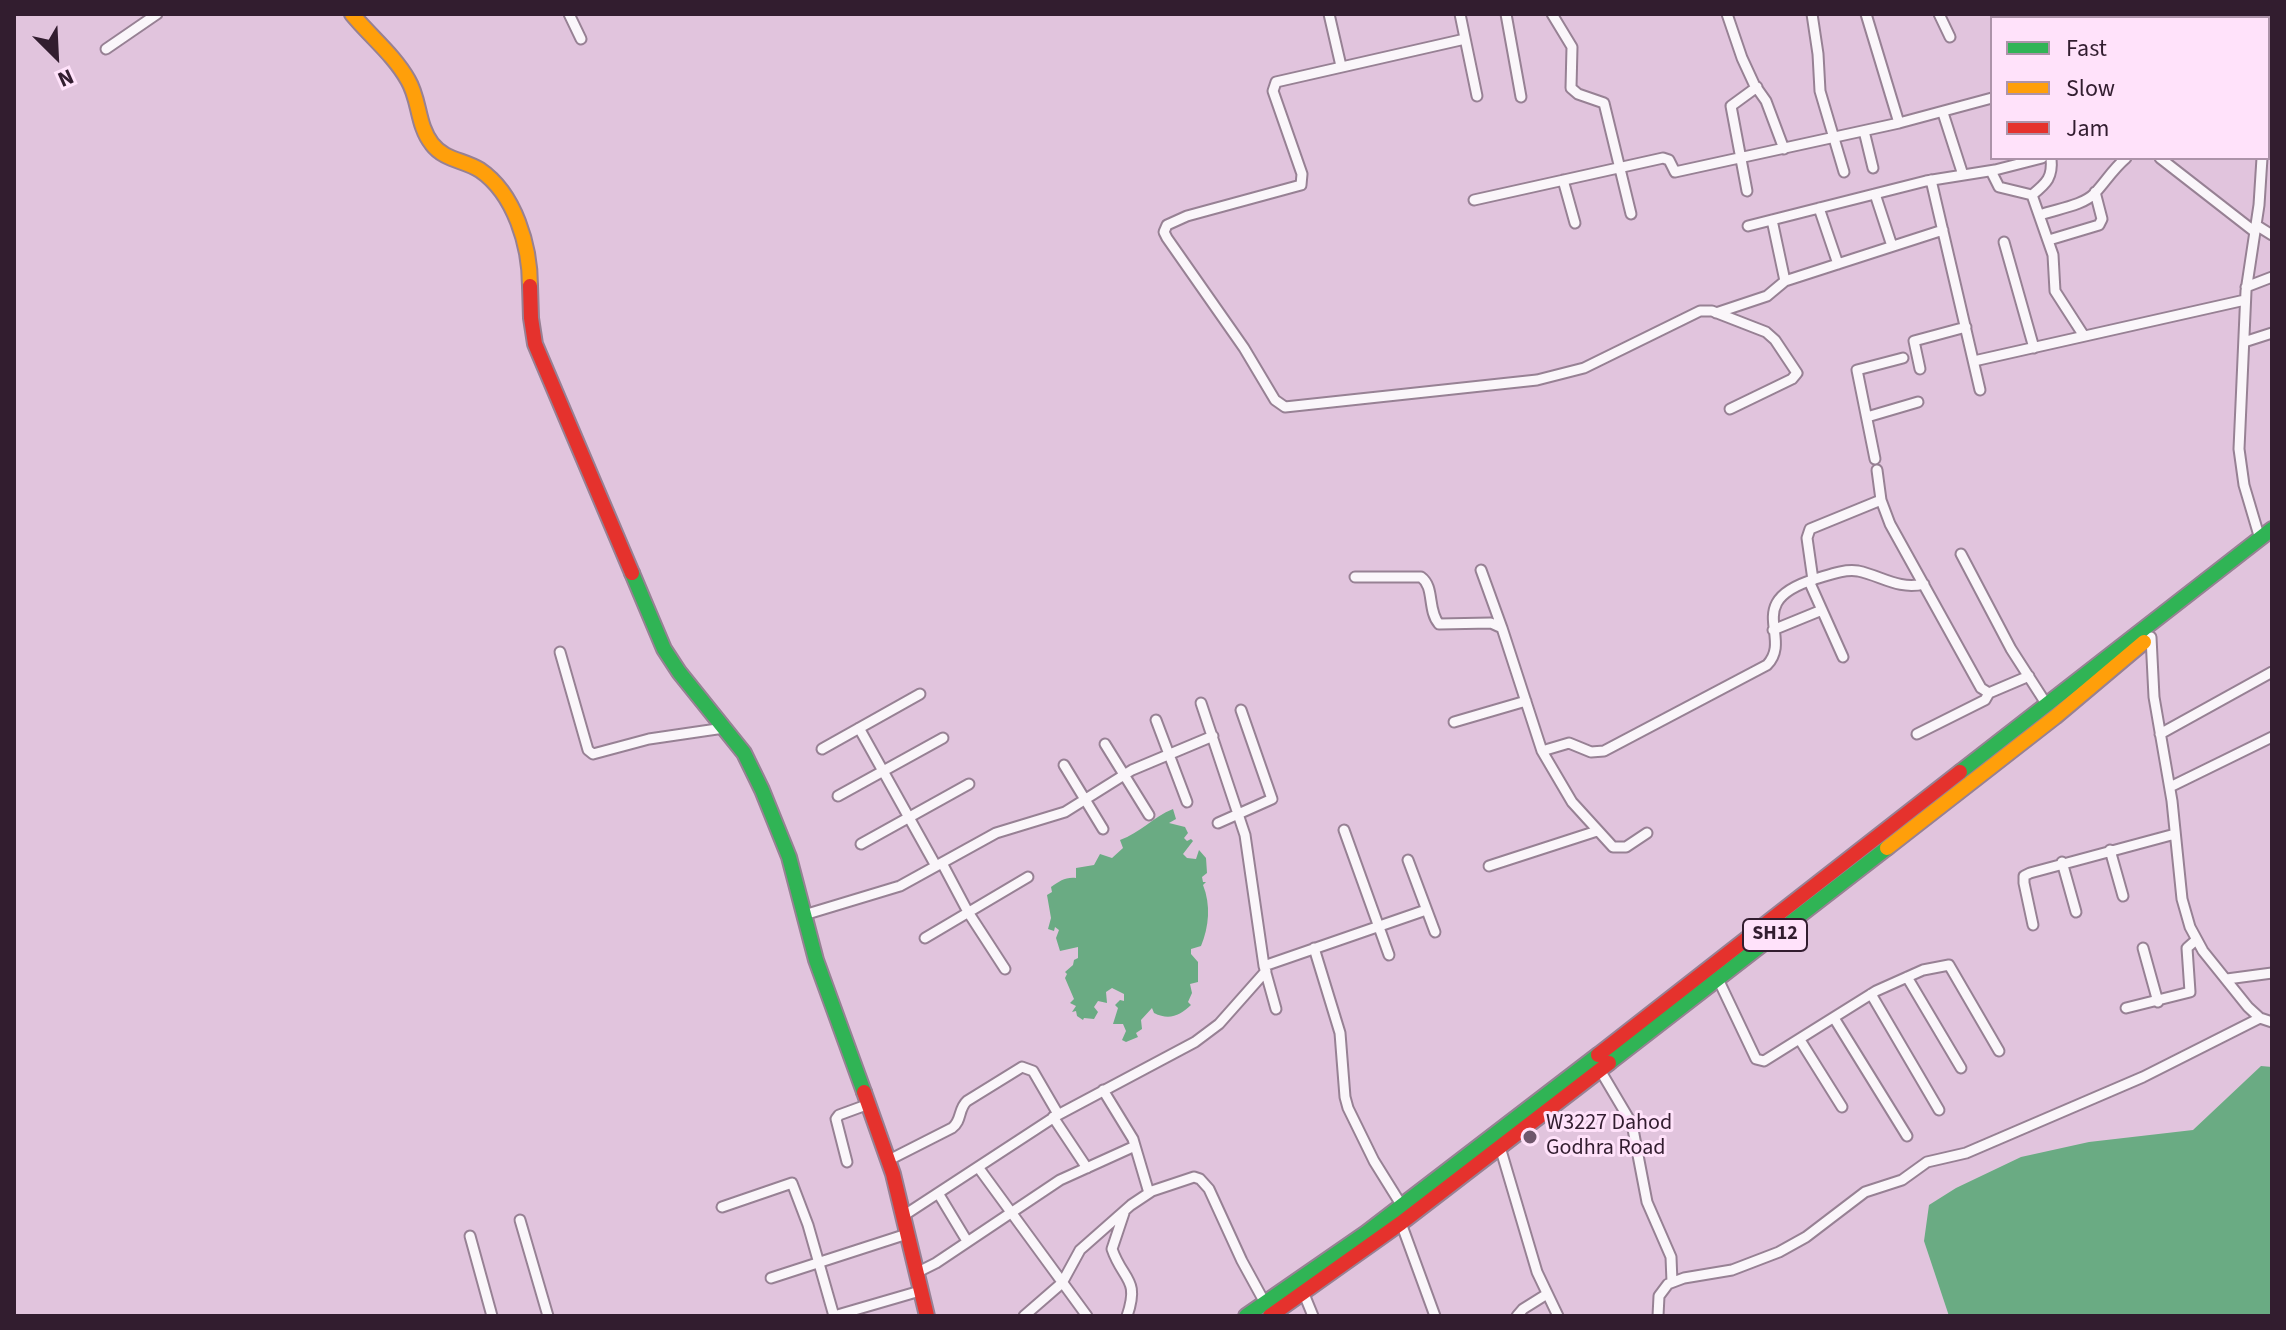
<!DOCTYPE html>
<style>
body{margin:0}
#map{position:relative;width:2286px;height:1330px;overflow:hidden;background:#e1c4dd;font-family:"Source Sans 3",sans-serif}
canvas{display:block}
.frame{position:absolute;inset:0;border:16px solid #321d2f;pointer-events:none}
.legend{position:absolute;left:1990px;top:16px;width:280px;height:144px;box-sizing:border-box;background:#ffe2fa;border:2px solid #ad93a9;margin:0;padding:10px 14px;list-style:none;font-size:24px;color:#321d2f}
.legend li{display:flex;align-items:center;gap:16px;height:40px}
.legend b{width:40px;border:2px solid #ad93a9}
.north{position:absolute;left:16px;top:16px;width:80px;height:80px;-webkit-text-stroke:6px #ffe2fa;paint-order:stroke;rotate:156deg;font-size:22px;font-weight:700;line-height:32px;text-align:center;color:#321d2f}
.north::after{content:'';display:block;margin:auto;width:28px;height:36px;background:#321d2f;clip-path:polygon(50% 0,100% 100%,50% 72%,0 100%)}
</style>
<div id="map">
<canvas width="2286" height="1330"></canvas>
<div class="frame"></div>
<ul class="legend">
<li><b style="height:10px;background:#30b455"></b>Fast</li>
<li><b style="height:10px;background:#ff9f0a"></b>Slow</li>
<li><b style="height:10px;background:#e5322d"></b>Jam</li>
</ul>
<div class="north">N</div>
</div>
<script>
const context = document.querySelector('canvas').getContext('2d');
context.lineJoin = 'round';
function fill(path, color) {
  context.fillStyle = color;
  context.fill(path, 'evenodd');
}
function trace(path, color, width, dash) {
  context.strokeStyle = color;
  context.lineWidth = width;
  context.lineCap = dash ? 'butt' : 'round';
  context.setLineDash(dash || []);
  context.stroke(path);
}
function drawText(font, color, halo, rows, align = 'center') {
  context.font = font + ' "Source Sans 3",sans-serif';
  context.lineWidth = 6;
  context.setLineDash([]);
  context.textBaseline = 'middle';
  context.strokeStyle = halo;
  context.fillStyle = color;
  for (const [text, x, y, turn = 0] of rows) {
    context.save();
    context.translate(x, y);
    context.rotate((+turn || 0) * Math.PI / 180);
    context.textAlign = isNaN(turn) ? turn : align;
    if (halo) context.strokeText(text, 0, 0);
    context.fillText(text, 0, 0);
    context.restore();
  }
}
const water = new Path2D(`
 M 1173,809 L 1176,819 L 1169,823 L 1185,827 L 1188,833 L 1184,838 L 1187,841 L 1191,839 L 1193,841 L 1183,854 L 1187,858 L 1196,859 L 1199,850 L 1206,858 L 1207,873 L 1202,877 L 1203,882 L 1206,882 L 1203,885 C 1211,905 1209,927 1201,946 L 1191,949 L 1191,954 L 1198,962 L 1198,982 L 1190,984 L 1192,993 L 1188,1002 L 1191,1005 C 1180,1015 1170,1021 1154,1013 L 1152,1008 L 1141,1020 L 1142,1029 L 1136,1033 L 1138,1037 L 1126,1042 L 1122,1040 L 1126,1031 L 1123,1024 L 1113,1024 L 1118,1008 L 1115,1005 L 1120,1000 L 1124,1001 L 1124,994 L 1112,988 L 1106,992 L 1107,1003 L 1098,1001 L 1094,1007 L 1098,1012 L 1094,1019 L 1084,1018 L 1083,1020 L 1077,1016 L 1076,1011 L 1072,1012 L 1076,1006 L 1070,1003 L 1074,999 L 1065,978 L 1067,974 L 1065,972 L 1073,965 L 1074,960 L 1078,958 L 1078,947 L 1060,951 L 1056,938 L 1059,930 L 1055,927 L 1054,931 L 1048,929 L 1051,918 L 1047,895 L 1052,892 L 1051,887 C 1060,881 1065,877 1076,878 L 1076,868 L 1094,865 L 1100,854 L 1112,858 L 1123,848 L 1120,840 C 1140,833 1153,817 1173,809 Z
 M 2261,1066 L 2272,1067 L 2272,1316 L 1949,1316 L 1924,1241 L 1929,1205 L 1956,1188 L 2021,1157 L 2089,1142 L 2193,1130 Z`);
const street = new Path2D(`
 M 569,14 L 581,39
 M 1329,14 L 1341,66
 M 1460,14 L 1477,96
 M 1506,14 L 1521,97
 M 1552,14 L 1572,47 L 1571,88 L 1578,94 L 1604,103 L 1631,214
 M 1727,14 L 1742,58 L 1754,84 L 1766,101 L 1784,149
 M 1812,14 L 1818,54 L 1820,91 L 1844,172
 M 1866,14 L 1899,123
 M 1939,14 L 1950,37
 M 2031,14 L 2032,18
 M 2133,14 L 2134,18
 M 2233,14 L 2234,18
 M 2086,18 L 2099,14
 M 1465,39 L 1276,82 L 1273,91 L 1302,174 L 1301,185 L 1187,216 L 1167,225 L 1164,232 L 1167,238 L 1244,348 L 1275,400 L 1285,407 L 1537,380 L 1584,368 L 1700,311 L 1712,311 L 1766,332 L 1775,340 L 1797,373 L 1792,379 L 1730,409
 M 106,49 L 157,14
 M 2268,86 L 2272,83
 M 1943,113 L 1963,175
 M 1864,131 L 1873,168
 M 2160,158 L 2255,232
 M 1991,171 L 1999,187 L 2032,195 L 2053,255 L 2055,291 L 2084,336
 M 1563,180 L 1575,223
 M 1931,180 L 1980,390
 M 1747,191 L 1731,106 L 1757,87
 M 1875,194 L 1892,246
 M 2032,195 C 2047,183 2053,177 2051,158
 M 1474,200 L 1663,158 L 1669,160 L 1675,172 L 1899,123 L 1992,98
 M 1819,208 L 1838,264
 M 2040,215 C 2056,209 2083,206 2095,193 C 2106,181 2113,169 2126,158
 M 1772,220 L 1785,281
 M 2256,225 L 2272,235
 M 1748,226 L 1926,181 L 1995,170 L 2042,158
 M 2049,240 L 2099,225 L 2102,219 L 2095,192
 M 2004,242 L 2034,348
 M 2246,287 L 2272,277
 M 1716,313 L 1767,296 L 1785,281 L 1943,230
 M 2244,342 L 2272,333
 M 1974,361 L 2245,300
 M 1920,369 L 1914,341 L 1966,327
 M 1867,417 L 1918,402
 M 1875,459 L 1857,370 L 1903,358
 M 1877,470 L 1881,500 L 1890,524 L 1981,688 L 1989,693 L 2029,676
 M 2260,539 L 2244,485 L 2239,449 L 2246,291 L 2259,205 L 2262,158
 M 1961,554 L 2011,649 L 2047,705
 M 1481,570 L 1502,628
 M 1355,577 L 1421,577 C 1435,587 1427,610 1439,624 L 1491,623 L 1502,628 L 1542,751 L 1572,802 L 1613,847 L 1626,847 L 1647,833
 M 1813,580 L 1807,538 L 1810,529 L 1881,500
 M 1809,581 L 1843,657
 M 1773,630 L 1822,610
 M 2151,637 L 2154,697 L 2172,801 L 2182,899 L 2190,927 L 2203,951 L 2248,1007 L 2260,1018 L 2272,1022
 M 560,652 L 588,750 L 593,754 L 649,739 L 724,728
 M 1201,703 L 1245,835 L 1264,966 L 1276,1009
 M 1156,720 L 1187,802
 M 1454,722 L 1526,701
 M 859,728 L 936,866
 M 1917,734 L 1985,700 L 1989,693
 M 2160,734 L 2272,672
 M 1105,744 L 1149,815
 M 822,749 L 920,694
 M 1542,751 L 1569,743 L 1591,752 L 1604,751 L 1767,665 C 1794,637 1741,602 1815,579 C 1829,575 1843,569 1858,571 C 1882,576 1898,590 1924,584
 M 1064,765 L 1103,829
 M 2170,787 L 2272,737
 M 838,796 L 943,738
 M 1218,823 L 1272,799 L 1241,710
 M 1344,830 L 1389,955
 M 861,844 L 969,784
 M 2110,850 L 2123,896
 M 1408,860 L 1435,932
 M 2062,862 L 2076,912
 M 942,863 L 968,912 L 1005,969
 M 1489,866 L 1597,831
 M 804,915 L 900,886 L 996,833 L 1065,812 L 1132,770 L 1213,736
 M 2033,925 L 2024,883 L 2024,876 L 2030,873 L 2175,834
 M 925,938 L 1028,877
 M 1314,948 L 1340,1033 L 1345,1097 L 1348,1108 L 1374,1161 L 1402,1206
 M 2143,948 L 2158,1002
 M 1264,966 L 1426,910
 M 1907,977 L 1961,1068
 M 1718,979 L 1756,1059 L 1764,1061 L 1876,991 L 1923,970 L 1949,965 L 1999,1051
 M 2227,979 L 2272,973
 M 1871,994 L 1939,1110
 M 2126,1008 L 2190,992 L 2187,948 L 2196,940
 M 1834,1018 L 1907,1136
 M 1800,1040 L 1842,1107
 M 1600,1070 L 1632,1124 L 1647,1202 L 1671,1257 L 1672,1282
 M 1103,1090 L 1133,1139 L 1149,1193
 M 1053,1117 L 1087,1168
 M 1500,1147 L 1537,1272 L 1558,1316
 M 889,1160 L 952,1128 C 962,1121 958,1109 967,1101 L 1022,1067 L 1033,1071 L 1058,1114
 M 847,1162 L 836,1119 L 839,1115 L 869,1104
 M 978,1167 L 1087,1316
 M 938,1193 L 967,1241
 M 722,1207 L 792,1183 L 808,1225 L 834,1316
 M 1124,1213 L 1112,1249 C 1123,1281 1140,1278 1127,1316
 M 903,1216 L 1056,1116 L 1195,1042 L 1219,1024 L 1266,971
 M 520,1220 L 548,1316
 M 1401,1223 L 1435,1316
 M 470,1236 L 492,1316
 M 916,1273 L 936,1263 L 1060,1180 L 1135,1146
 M 771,1278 L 907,1234
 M 1304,1294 L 1313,1316
 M 834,1316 L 920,1291
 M 1024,1316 L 1062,1283 L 1080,1250 L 1131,1205 L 1152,1191 L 1194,1177 L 1200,1179 L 1209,1189 L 1242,1261 L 1265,1303
 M 1517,1316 L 1523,1309 L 1547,1294
 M 1658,1316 L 1659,1296 L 1668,1284 L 1684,1278 L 1732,1270 L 1779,1252 L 1806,1237 L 1865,1192 L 1902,1180 L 1927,1162 L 1966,1153 L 2143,1077 L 2260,1018`);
const fast = new Path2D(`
 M 632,573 L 664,649 L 679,672 L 744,753 L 762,790 L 789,857 L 816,960 L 864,1092
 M 1960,772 L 2272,529
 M 1609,1063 L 1887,848
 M 1246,1316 L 1366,1233 L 1598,1055`);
const slow = new Path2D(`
 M 352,14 C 370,36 394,55 408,80 C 420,100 417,125 432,144 C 444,160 464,160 480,170 C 515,194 530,246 530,286
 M 1887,848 L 2055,717 L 2144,642`);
const jam = new Path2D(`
 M 530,286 L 531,318 L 535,344 L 632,573
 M 1598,1055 L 1960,772
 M 864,1092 L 893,1174 L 927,1316
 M 1270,1316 L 1401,1223 L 1609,1063`);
const markers = [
 [1530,1137,8,"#6f576c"]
];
const shields = [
 [1775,935,64]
];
const shieldNames = [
 ["SH12",1775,935]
];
const poiNames = [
 ["W3227 Dahod",1546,1124],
 ["Godhra Road",1546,1149]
];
fill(water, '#6aab83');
trace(street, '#978194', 13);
trace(fast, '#978194', 18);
trace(slow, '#978194', 18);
trace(jam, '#978194', 18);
trace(street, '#faf6fa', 9);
trace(fast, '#30b455', 14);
trace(slow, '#ff9f0a', 14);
trace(jam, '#e5322d', 14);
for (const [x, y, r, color] of markers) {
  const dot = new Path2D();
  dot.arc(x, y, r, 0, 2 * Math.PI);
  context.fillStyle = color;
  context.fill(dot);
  trace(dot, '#ffe2fa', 3);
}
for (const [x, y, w] of shields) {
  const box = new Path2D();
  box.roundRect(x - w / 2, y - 16, w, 32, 6);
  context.fillStyle = '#ffe2fa';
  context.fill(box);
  trace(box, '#321d2f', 2);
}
drawText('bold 20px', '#321d2f', null, shieldNames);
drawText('22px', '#321d2f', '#ffe2fa', poiNames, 'left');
</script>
